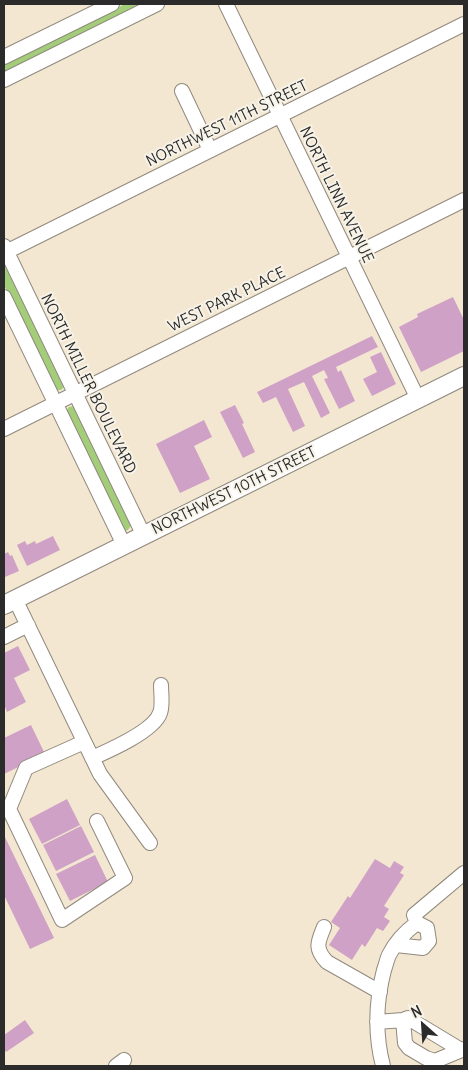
<!DOCTYPE html>
<style>
body{margin:0}
#map{position:relative;width:468px;height:1070px;overflow:hidden;background:#f4e7d1;font-family:Delius,sans-serif}
canvas{display:block}
.frame{position:absolute;inset:0;border:5px solid #2b2b2b;pointer-events:none}
.north{position:absolute;left:398px;top:1000px;width:50px;height:50px;-webkit-text-stroke:4px #f7f3e8;paint-order:stroke;rotate:334deg;font-size:14px;font-weight:700;line-height:20px;text-align:center;color:#2b2b2b}
.north::after{content:'';display:block;margin:auto;width:18px;height:22px;background:#2b2b2b;clip-path:polygon(50% 0,100% 100%,50% 72%,0 100%)}
</style>
<div id="map">
<canvas width="468" height="1070"></canvas>
<div class="frame"></div>
<div class="north">N</div>
</div>
<script>
const context = document.querySelector('canvas').getContext('2d');
context.lineJoin = 'round';
function fill(path, color) {
  context.fillStyle = color;
  context.fill(path, 'evenodd');
}
function trace(path, color, width, dash) {
  context.strokeStyle = color;
  context.lineWidth = width;
  context.lineCap = dash ? 'butt' : 'round';
  context.setLineDash(dash || []);
  context.stroke(path);
}
function drawText(font, color, halo, rows, align = 'center') {
  context.font = font + ' Delius,sans-serif';
  context.lineWidth = 4;
  context.setLineDash([]);
  context.textBaseline = 'middle';
  context.strokeStyle = halo;
  context.fillStyle = color;
  for (const [text, x, y, turn = 0] of rows) {
    context.save();
    context.translate(x, y);
    context.rotate((+turn || 0) * Math.PI / 180);
    context.textAlign = isNaN(turn) ? turn : align;
    if (halo) context.strokeText(text, 0, 0);
    context.fillText(text, 0, 0);
    context.restore();
  }
}
const green = new Path2D(`
 M 125,4 L 144,4 L 4,74 L 4,64 Z
 M 4,264 L 6,264 L 65,386 L 61,390 L 56,390 L 53,388 L 4,285 Z
 M 74,406 L 132,524 L 128,530 L 125,531 L 66,411 L 69,407 Z`);
const building = new Path2D(`
 M 453,297 L 464,320 L 464,351 L 421,372 L 399,327 L 418,317 L 417,314 Z
 M 372,336 L 378,347 L 336,367 L 338,372 L 341,370 L 355,401 L 339,409 L 324,379 L 328,378 L 324,370 L 312,376 L 330,413 L 321,418 L 304,382 L 288,389 L 305,426 L 293,432 L 276,397 L 263,403 L 257,392 Z
 M 381,352 L 396,384 L 372,396 L 363,379 L 377,372 L 370,357 Z
 M 235,405 L 244,423 L 242,424 L 255,452 L 243,458 L 220,412 Z
 M 204,420 L 212,437 L 194,446 L 210,479 L 180,493 L 156,444 Z
 M 53,536 L 60,550 L 27,566 L 17,545 L 25,541 L 27,545 L 35,541 L 36,544 Z
 M 8,552 L 10,556 L 12,555 L 19,571 L 5,577 L 4,574 L 4,554 Z
 M 18,646 L 30,670 L 14,678 L 26,702 L 7,712 L 4,704 L 4,653 Z
 M 31,725 L 45,754 L 4,774 L 4,738 Z
 M 67,799 L 80,825 L 42,844 L 29,819 Z
 M 81,826 L 94,852 L 56,871 L 43,845 Z
 M 4,835 L 54,938 L 30,949 L 4,895 Z
 M 95,855 L 108,882 L 70,901 L 56,874 Z
 M 375,859 L 390,868 L 394,861 L 404,867 L 400,873 L 404,875 L 384,906 L 389,909 L 384,917 L 390,921 L 383,931 L 377,928 L 365,947 L 362,944 L 352,960 L 329,945 L 340,928 L 331,922 L 348,896 L 350,898 Z
 M 25,1020 L 34,1033 L 6,1052 L 4,1049 L 4,1035 Z`);
const minor = new Path2D(`
 M 226,4 L 418,399
 M 4,57 L 112,4
 M 4,80 L 157,4
 M 182,91 L 210,150
 M 4,246 L 144,536
 M 4,253 L 464,24
 M 4,297 L 124,545
 M 4,429 L 464,200
 M 15,599 L 100,774 L 150,843
 M 4,637 L 28,625
 M 84,742 L 26,768 L 9,809 L 62,920 L 125,878 L 97,821
 M 92,758 C 108,751 154,731 160,713 C 163,706 161,693 161,685
 M 417,923 L 414,915 L 464,873
 M 324,927 C 318,942 314,948 327,962 L 380,992
 M 403,1020 L 408,1018 L 461,1050
 M 377,1022 L 403,1020 L 405,1043 L 409,1048 L 426,1058 L 435,1061 L 464,1049
 M 116,1066 L 124,1060
 M 383,1066 C 375,1035 376,1001 384,970 C 386,965 387,959 389,955 C 395,943 406,931 417,923 L 427,928 L 429,941 L 423,948 L 396,945`);
const major = new Path2D(`
 M 4,605 L 464,376`);
const streetNames = [
 ["NORTHWEST 11TH STREET",227,124,-26],
 ["NORTH LINN AVENUE",336,195,64],
 ["WEST PARK PLACE",227,300,-26],
 ["NORTH MILLER BOULEVARD",88,384,64],
 ["NORTHWEST 10TH STREET",234,491,-26]
];
fill(green, '#a3cd79');
fill(building, '#cfa1c6');
trace(minor, '#90897e', 16);
trace(major, '#90897e', 20);
trace(minor, '#fff', 14);
trace(major, '#fff', 18);
drawText('15px', '#2b2b2b', '#f7f3e8', streetNames);
</script>
